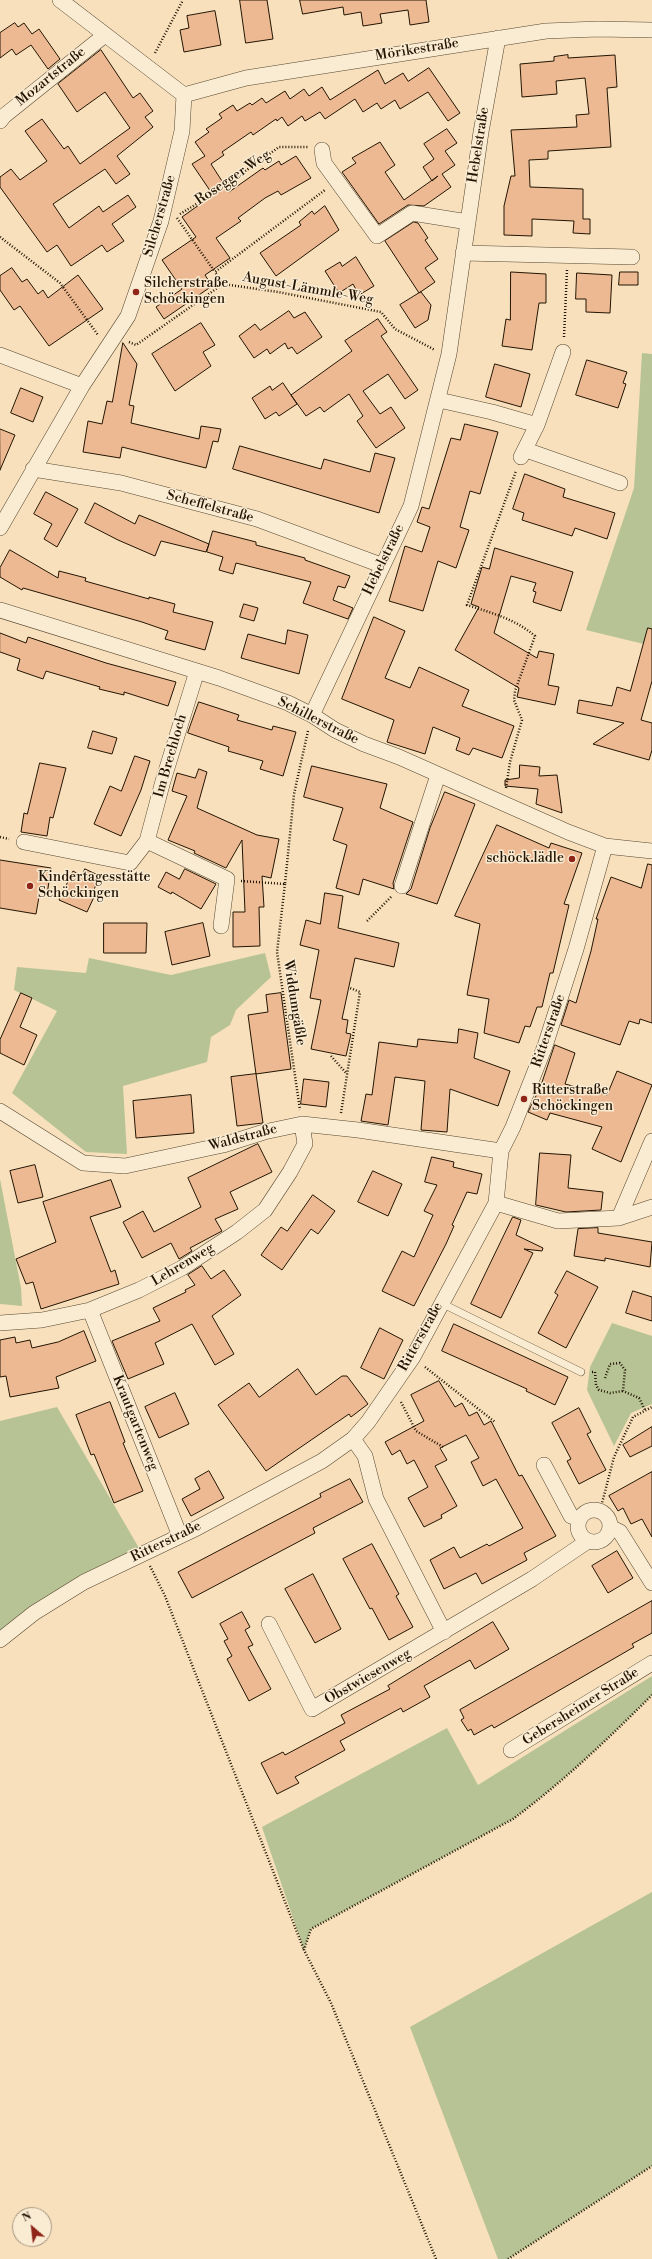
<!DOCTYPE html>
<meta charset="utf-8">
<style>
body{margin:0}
#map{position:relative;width:652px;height:2259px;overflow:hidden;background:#f7e0bb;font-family:"Libre Bodoni",serif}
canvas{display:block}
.north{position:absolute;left:12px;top:2207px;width:40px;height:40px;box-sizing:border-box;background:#faebd3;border:1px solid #a4957f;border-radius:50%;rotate:332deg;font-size:11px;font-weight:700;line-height:16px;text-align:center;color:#221402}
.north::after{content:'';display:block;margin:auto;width:14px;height:18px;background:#8f2418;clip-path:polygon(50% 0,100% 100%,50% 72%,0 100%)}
</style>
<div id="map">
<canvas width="652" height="2259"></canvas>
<div class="north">N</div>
</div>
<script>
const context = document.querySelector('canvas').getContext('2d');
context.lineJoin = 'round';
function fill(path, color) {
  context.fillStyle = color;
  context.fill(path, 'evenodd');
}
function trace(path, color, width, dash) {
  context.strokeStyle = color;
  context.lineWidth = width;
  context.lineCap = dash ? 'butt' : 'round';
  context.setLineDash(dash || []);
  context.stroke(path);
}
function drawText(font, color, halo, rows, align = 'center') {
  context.font = font + ' "Libre Bodoni",serif';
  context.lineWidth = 3;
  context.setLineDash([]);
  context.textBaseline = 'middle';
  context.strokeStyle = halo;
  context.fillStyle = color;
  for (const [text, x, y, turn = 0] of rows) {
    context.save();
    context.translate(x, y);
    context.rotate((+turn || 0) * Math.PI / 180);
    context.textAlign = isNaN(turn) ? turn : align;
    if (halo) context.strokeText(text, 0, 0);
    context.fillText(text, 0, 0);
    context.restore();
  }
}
const green = new Path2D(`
 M 642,353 L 652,354 L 652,646 L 586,630 L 634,488 Z
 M 265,953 L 271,977 L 236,1010 L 230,1025 L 211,1037 L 207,1062 L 123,1086 L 127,1154 L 86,1152 L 12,1093 L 57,1011 L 14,990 L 17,967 L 86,973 L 89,958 L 171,975 Z
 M 0,1179 L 21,1288 L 22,1306 L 0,1304 Z
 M 612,1323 L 652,1336 L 652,1404 L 631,1413 L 614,1446 L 587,1390 L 590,1367 Z
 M 57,1407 L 139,1548 L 0,1631 L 0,1421 Z
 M 652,1676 L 652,1695 C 608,1739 563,1782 513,1819 L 311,1929 L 304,1950 L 262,1827 L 447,1728 L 478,1785 Z
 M 652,1892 L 652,2166 L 508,2259 L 498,2259 L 410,2027 Z`);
const building = new Path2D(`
 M 240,0 L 267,0 L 273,39 L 246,43 Z
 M 300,0 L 426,0 L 429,22 L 410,25 L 408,10 L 380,14 L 382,23 L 363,26 L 361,12 L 344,15 L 343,7 L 303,14 Z
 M 215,11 L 221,45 L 184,52 L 180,30 L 189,28 L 187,16 Z
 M 15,23 L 18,27 L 24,23 L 32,34 L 39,29 L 60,59 L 48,69 L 31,45 L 16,55 L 12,49 L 0,58 L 0,33 Z
 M 101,50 L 133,98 L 140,93 L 153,111 L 145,117 L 153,127 L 117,156 L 130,174 L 116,184 L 105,169 L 53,204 L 69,228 L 99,206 L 103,212 L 128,195 L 136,207 L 112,224 L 124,241 L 107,252 L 102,245 L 71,266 L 57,245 L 47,252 L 0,187 L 0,177 L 11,169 L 20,180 L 47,161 L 25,131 L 42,119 L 64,149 L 68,146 L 80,164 L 130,128 L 105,92 L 77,112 L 58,84 Z
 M 568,55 L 568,58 L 615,55 L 617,87 L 607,88 L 611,147 L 548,151 L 548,159 L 529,160 L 530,187 L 583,189 L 583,219 L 590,219 L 590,234 L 573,233 L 574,221 L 532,219 L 532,236 L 504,235 L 504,206 L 511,176 L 515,176 L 511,130 L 577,127 L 576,115 L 589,114 L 585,78 L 556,81 L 557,94 L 522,97 L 520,64 L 554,61 L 554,57 Z
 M 429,68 L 460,113 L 448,121 L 428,92 L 400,109 L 395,100 L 381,109 L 377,103 L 363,112 L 355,99 L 325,119 L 320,112 L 305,121 L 302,116 L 288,126 L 282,117 L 277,121 L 276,119 L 253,135 L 251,132 L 222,152 L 224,155 L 211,164 L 229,192 L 263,168 L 265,170 L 279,161 L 281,165 L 296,156 L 311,178 L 281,195 L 278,191 L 265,198 L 238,218 L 241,221 L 216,238 L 230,258 L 205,275 L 212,286 L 164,319 L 156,307 L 182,289 L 162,260 L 196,237 L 182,217 L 213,195 L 192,164 L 205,156 L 195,142 L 209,132 L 206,129 L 222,118 L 219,114 L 233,105 L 237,111 L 250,103 L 252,105 L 262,98 L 266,103 L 285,91 L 290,99 L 304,89 L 309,96 L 322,87 L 330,100 L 378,70 L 385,84 L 403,73 L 408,81 Z
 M 447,129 L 457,143 L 445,151 L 455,165 L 442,174 L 451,187 L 424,206 L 408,205 L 379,224 L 342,172 L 356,163 L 352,158 L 380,142 L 395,165 L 385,172 L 404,200 L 438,176 L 432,181 L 423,167 L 434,159 L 424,144 Z
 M 325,206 L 339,230 L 276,276 L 260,253 L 301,225 L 299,222 L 312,211 L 314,214 Z
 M 414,222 L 418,223 L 428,238 L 425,240 L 438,259 L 425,268 L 435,282 L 419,293 L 385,241 Z
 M 356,257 L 374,286 L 359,295 L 353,284 L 339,293 L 325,271 L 340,262 L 342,266 Z
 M 12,268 L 22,282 L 27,279 L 38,294 L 43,290 L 48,298 L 78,275 L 103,309 L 49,346 L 20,306 L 14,310 L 0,290 L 0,276 Z
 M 511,272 L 546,274 L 546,303 L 539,303 L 532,350 L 502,346 L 506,319 L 510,320 Z
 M 620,272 L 638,272 L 638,285 L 619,285 Z
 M 577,273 L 612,275 L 610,313 L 586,312 L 586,299 L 576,299 Z
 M 421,292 L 431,305 L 428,320 L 415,328 L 400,305 Z
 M 289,311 L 294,318 L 305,312 L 322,337 L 297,354 L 292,347 L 288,349 L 285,343 L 270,354 L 267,349 L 254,358 L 239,336 L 255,324 L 260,330 Z
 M 378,319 L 387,332 L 381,336 L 418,390 L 405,399 L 388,374 L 363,391 L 380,414 L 391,407 L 405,428 L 376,448 L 357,421 L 363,416 L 349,394 L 324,412 L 320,407 L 306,416 L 291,395 L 352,351 L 345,341 Z
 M 201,323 L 215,345 L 203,352 L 211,366 L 175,391 L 152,354 Z
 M 123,343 L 137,364 L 129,405 L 134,406 L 131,423 L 199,439 L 201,426 L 221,429 L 218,442 L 213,441 L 206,468 L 122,447 L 120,458 L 83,452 L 88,421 L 102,424 L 107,401 L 112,402 Z
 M 587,360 L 627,372 L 623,383 L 626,384 L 618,408 L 576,395 Z
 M 495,364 L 530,374 L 521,407 L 486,397 Z
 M 283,383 L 297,404 L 279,416 L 276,412 L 265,419 L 252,398 L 270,386 L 272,390 Z
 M 21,388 L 43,397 L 33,422 L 11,413 Z
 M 465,424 L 498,432 L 480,494 L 470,491 L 460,527 L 469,530 L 456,568 L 438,561 L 423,611 L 389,601 L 405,546 L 422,552 L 430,527 L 417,522 L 422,507 L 429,509 L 451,438 L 460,440 Z
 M 0,429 L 15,435 L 0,470 Z
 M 240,446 L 321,469 L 324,459 L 370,472 L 375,453 L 395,458 L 379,513 L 233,469 Z
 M 525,474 L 565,489 L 563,497 L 615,513 L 607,539 L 575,528 L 572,536 L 522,520 L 524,513 L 513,509 Z
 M 46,492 L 78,509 L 57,547 L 44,539 L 52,524 L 34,514 Z
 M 95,503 L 135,524 L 139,515 L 209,544 L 206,552 L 161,541 L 155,556 L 118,540 L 85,523 Z
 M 213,531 L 256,542 L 256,545 L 305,558 L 305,560 L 350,576 L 345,588 L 338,586 L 333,600 L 353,608 L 348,619 L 303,603 L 311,582 L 236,563 L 233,574 L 219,570 L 223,557 L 207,552 Z
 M 495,548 L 573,572 L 561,611 L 533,602 L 536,592 L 533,591 L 536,583 L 511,576 L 494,633 L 537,658 L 539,651 L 554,654 L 548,685 L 559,687 L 555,705 L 517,697 L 519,688 L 455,650 L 479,607 L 471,604 L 482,567 L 489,569 Z
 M 10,550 L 58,578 L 59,571 L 86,578 L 85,581 L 149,599 L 149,597 L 175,604 L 173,612 L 213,622 L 205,650 L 165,639 L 168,631 L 142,622 L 23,588 L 22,590 L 0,577 L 0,568 Z
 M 244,604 L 258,608 L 254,621 L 240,617 Z
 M 374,617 L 405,631 L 385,678 L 410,688 L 419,667 L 469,690 L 462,706 L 514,726 L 502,758 L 473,748 L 469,755 L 456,750 L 460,738 L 433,727 L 425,754 L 387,742 L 394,720 L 342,699 Z
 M 648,628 L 652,629 L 652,681 L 641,720 L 652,723 L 652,750 L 649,760 L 593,744 L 624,723 L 577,713 L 579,700 L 612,706 L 617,687 L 630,691 Z
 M 288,630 L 308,635 L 299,674 L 241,658 L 248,634 L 285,644 Z
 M 0,633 L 26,643 L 28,637 L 106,663 L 176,682 L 168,706 L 124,692 L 124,695 L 99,689 L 100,687 L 46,671 L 43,679 L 17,670 L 20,659 L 0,652 Z
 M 199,702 L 239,715 L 237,720 L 272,730 L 273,726 L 296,732 L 283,776 L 260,769 L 263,761 L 228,751 L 229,747 L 188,733 Z
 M 93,731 L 117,738 L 112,754 L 88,748 Z
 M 135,756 L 150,761 L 141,790 L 121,836 L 94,824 L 110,786 L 121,791 Z
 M 40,763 L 66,768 L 53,818 L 50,817 L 47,836 L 21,832 L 24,813 L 27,814 Z
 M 520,765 L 540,767 L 539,776 L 557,775 L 562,813 L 536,804 L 538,789 L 505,786 L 505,780 L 519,778 Z
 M 312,766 L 387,784 L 380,808 L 413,822 L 393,883 L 394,889 L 363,879 L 359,895 L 336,888 L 347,845 L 333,840 L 343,808 L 304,797 Z
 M 199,769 L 207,772 L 197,808 L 257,835 L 279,839 L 271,878 L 262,876 L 264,907 L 259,907 L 260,946 L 233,947 L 233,912 L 245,912 L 242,840 L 226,868 L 194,853 L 195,851 L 168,840 L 187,796 L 172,791 L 177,773 L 195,778 Z
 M 445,792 L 475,804 L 437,904 L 406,894 L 411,889 L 430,828 Z
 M 497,825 L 549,848 L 551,843 L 582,853 L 564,904 L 569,905 L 553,973 L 550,973 L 542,1007 L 537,1007 L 530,1027 L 525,1026 L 519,1043 L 484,1033 L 489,999 L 467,995 L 480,924 L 455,916 Z
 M 0,860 L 51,868 L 47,895 L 40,891 L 36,914 L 0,908 Z
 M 648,864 L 652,865 L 652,1023 L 640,1019 L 639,1024 L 629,1021 L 620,1045 L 561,1025 L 569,1000 L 576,1003 L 591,951 L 598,919 L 596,919 L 611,877 L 641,888 Z
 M 85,869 L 100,876 L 91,896 L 94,897 L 87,912 L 59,900 L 73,871 L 82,876 Z
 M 185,869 L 216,884 L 201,909 L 172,892 L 171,894 L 158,887 L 166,872 L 179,879 Z
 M 325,893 L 343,896 L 338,928 L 399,943 L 394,967 L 355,958 L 342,1019 L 348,1020 L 346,1033 L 351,1034 L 346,1056 L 311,1049 L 321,1000 L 310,998 L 319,950 L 300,945 L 306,920 L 320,924 Z
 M 104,923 L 147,923 L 146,953 L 104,953 Z
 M 203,923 L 210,956 L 172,965 L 165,932 Z
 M 21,993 L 32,998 L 20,1027 L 37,1035 L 24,1065 L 0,1053 L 0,1040 Z
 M 281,993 L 291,1069 L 256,1074 L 248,1015 L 268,1012 L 266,995 Z
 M 459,1029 L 478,1033 L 474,1058 L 510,1071 L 498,1106 L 450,1089 L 447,1132 L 421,1130 L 425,1081 L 395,1077 L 388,1125 L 361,1121 L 366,1094 L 372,1095 L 379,1042 L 417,1047 L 418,1039 L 457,1043 Z
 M 555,1045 L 575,1053 L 565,1084 L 607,1095 L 617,1071 L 652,1085 L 621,1162 L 592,1149 L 602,1127 L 550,1113 L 547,1120 L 528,1112 L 540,1088 Z
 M 256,1074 L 263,1123 L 237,1126 L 231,1077 Z
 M 304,1079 L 329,1082 L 326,1107 L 301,1104 Z
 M 191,1095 L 194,1133 L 136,1138 L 133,1101 Z
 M 258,1144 L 272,1172 L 230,1192 L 238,1209 L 215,1219 L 222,1231 L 190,1248 L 192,1251 L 179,1259 L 171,1243 L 142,1258 L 123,1222 L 143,1211 L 154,1232 L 201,1207 L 188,1178 Z
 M 540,1153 L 571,1155 L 568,1188 L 603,1192 L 601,1210 L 566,1212 L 536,1205 Z
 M 432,1157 L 454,1162 L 453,1167 L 482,1174 L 477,1194 L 467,1192 L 452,1225 L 454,1226 L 446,1244 L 414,1306 L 382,1291 L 402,1251 L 414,1257 L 433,1215 L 424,1211 L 437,1185 L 425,1182 Z
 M 35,1165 L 43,1197 L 18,1203 L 10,1171 Z
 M 373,1171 L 402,1184 L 388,1216 L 358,1202 Z
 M 111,1180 L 121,1207 L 90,1217 L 111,1272 L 115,1270 L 119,1284 L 41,1309 L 33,1282 L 26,1284 L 16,1259 L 56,1242 L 43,1202 Z
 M 313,1195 L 335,1211 L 318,1234 L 311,1229 L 282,1270 L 261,1255 L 281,1227 L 287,1231 Z
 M 513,1217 L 521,1220 L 516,1235 L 543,1248 L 542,1251 L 524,1249 L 533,1253 L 501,1318 L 471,1304 Z
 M 598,1228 L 598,1233 L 652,1242 L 650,1267 L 605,1258 L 605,1261 L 574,1256 L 578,1229 Z
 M 202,1266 L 211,1279 L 224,1270 L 241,1295 L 212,1316 L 234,1354 L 215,1365 L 192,1324 L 155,1343 L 164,1364 L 128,1379 L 112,1341 L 160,1321 L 153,1308 L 186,1292 L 185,1290 L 195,1285 L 188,1275 Z
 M 567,1271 L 598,1287 L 566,1348 L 538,1333 L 558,1295 L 555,1293 Z
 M 633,1291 L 652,1297 L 652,1321 L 626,1313 Z
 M 454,1324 L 568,1377 L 555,1405 L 526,1391 L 527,1389 L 442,1351 Z
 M 380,1328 L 403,1340 L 384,1379 L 361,1368 Z
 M 84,1331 L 96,1361 L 56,1377 L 59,1388 L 10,1397 L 6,1376 L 0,1377 L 0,1340 L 15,1337 L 16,1343 L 30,1340 L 32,1348 L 58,1342 Z
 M 298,1369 L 316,1395 L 342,1376 L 347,1376 L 368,1404 L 351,1417 L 349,1414 L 266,1471 L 218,1405 L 249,1383 L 259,1397 Z
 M 439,1381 L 455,1407 L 462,1403 L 469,1416 L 477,1412 L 484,1425 L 491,1421 L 519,1476 L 522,1475 L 556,1536 L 524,1553 L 527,1560 L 482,1584 L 476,1573 L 444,1589 L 430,1560 L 454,1547 L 460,1558 L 487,1544 L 489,1546 L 523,1528 L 496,1479 L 483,1486 L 471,1462 L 479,1458 L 466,1435 L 440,1448 L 447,1460 L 435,1466 L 457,1506 L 441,1515 L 442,1518 L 424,1527 L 408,1498 L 428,1487 L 414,1460 L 407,1464 L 400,1450 L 392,1455 L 385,1442 L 424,1421 L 411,1395 Z
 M 175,1393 L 189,1424 L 159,1438 L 145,1407 Z
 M 110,1402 L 125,1442 L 123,1443 L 143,1491 L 114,1503 L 94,1454 L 91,1455 L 76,1415 Z
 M 579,1408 L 591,1432 L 587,1434 L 606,1470 L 579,1484 L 567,1461 L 571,1459 L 552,1423 Z
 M 652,1427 L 652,1446 L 630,1457 L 623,1445 Z
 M 209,1471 L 224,1498 L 191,1516 L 182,1499 L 200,1489 L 195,1479 Z
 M 652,1472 L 652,1537 L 642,1519 L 631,1524 L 623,1508 L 618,1511 L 609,1496 Z
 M 350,1479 L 363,1502 L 313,1528 L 315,1533 L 192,1598 L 178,1572 L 321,1497 L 320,1494 Z
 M 372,1544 L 399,1594 L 396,1596 L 413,1627 L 389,1640 L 372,1608 L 370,1609 L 343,1559 Z
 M 617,1551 L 633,1578 L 608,1593 L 592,1566 Z
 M 313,1574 L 341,1629 L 315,1643 L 285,1589 Z
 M 652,1601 L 652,1633 L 632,1644 L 634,1647 L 494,1728 L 492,1725 L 474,1735 L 471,1729 L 468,1731 L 461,1720 L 464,1718 L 460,1710 Z
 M 242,1612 L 250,1627 L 245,1630 L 253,1645 L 248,1647 L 271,1689 L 249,1701 L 227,1659 L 232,1656 L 224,1641 L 228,1639 L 220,1624 Z
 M 493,1622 L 509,1649 L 475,1669 L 470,1660 L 424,1686 L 430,1697 L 403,1712 L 401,1708 L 340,1741 L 345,1750 L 295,1777 L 299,1783 L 277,1794 L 261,1763 L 283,1752 L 285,1755 L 345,1723 L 341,1715 L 390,1689 L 388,1686 Z`);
const path = new Path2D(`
 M 155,53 L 183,0
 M 180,214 L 213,194 L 279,147 L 308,147
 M 177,218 L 215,272
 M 0,237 L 60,283 L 98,335
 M 223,284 L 215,272 L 325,190
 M 564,337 L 567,270
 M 129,342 L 136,345 L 223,284 L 278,292 L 381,312 L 395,329 L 435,350
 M 506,788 L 510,762 L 522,720 L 514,700 L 515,691 L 535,636 C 515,619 492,613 467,605 L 516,471
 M 0,837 L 9,839
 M 241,881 L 285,884 L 294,794 L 308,731
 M 285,884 L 277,952 L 300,1110
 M 367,921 L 392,896
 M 331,1056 L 347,1074
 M 341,1113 L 360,992 L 350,988
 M 425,1367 L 495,1422
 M 592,1372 L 595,1372 L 596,1385 L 599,1390 L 610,1393 L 623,1391
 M 605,1378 L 610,1364 L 620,1363 L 625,1370 L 623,1391 L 639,1398 L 645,1410
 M 401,1402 L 416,1431 L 443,1447
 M 600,1511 L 614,1457 L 633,1417 L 652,1407
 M 150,1566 L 165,1596 L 304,1950
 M 436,2259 L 331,2003 L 304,1950 L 311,1929 L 513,1819 C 563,1782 608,1739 652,1695
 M 508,2259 L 652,2166`);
const service = new Path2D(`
 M 441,1303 L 581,1372`);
const minor = new Path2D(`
 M 60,0 L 184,95
 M 184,95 L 246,78 L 546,31 L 598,29 L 652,30
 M 0,121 L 4,116 L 105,35
 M 322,150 L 324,163 L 377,236 L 412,213 L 468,222
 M 463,253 L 632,257
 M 0,355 L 82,386
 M 439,400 L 492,412 L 537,425 L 563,352
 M 526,450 L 620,483
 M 521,457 L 537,425
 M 33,469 L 121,483 L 257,519 L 381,565
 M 0,528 L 82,386 L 128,316 L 161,221 L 182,131 L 184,95
 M 0,610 L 219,678 L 288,703 L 312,715 L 335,730 L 364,744 L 399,757 L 568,832 L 605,846 L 652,851
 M 197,671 L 163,781 L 147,841 L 227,879 L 221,926
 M 312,715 L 411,506 L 449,354 L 481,132 L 498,38
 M 24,842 L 130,863 L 147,841
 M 402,886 L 438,775
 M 0,1111 L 83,1163 L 125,1166 L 223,1145 L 264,1132 L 302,1124 L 358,1130 L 501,1151
 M 496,1203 L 558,1221 L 619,1218 L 652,1207
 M 619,1218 L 652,1141
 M 90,1310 L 180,1536
 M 0,1323 L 42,1320 L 90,1310 L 139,1290 L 182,1268 L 237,1232 L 265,1210 L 290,1172 L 305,1144 L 302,1124
 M 353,1439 L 365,1456 L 376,1499 L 444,1632
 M 544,1465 L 571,1516 L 579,1519
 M578 1526a16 16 0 1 1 32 0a16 16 0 1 1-32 0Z
 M 610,1527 L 620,1532 L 652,1583
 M 269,1624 L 312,1709 L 532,1579 L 588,1541
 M 0,1640 L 34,1613 L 84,1582 L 197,1528 L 322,1461 L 353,1439 L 368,1422 L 413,1357 L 496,1203 L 501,1151 L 513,1127 L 545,1046 L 576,949 L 605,846
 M 511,1750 L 652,1663`);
const markers = [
 [136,292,4,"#8f2418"],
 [572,859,4,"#8f2418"],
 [30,886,4,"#8f2418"],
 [524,1099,4,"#8f2418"]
];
const streetNames = [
 ["Mörikestraße",417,50,-9],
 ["Mozartstraße",51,77,-39],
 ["Hebelstraße",479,145,-81],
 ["Rosegger Weg",233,178,-34],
 ["Silcherstraße",160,216,-74],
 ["August-Lämmle-Weg",308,289,10],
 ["Scheffelstraße",210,507,15],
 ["Hebelstraße",384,560,-64],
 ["Schillerstraße",318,721,27],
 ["Im Brechloch",171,756,-74],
 ["Widdumgäßle",294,1003,81],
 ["Ritterstraße",549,1031,-71],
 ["Waldstraße",243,1138,-15],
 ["Lehrenweg",183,1265,-31],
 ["Ritterstraße",421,1337,-61],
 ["Krautgartenweg",135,1423,68],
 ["Ritterstraße",166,1542,-26],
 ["Obstwiesenweg",368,1677,-30],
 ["Gebersheimer Straße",581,1707,-32]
];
const poiNames = [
 ["Silcherstraße",144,284],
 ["Schöckingen",144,300],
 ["schöck.lädle",564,859,"right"],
 ["Kindertagesstätte",38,878],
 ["Schöckingen",38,894],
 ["Ritterstraße",532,1091],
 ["Schöckingen",532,1107]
];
fill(green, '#b7c394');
fill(building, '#edb992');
trace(building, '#221402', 1);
trace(service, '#574730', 8);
trace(minor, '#574730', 16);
trace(path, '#221402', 2.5, [1, 2]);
trace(service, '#faebd3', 7);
trace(minor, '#faebd3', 15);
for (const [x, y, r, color] of markers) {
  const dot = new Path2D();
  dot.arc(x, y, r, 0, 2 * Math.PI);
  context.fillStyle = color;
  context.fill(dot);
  trace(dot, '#faebd3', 1.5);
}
drawText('14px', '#221402', '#faebd3', streetNames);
drawText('14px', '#221402', '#faebd3', poiNames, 'left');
</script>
